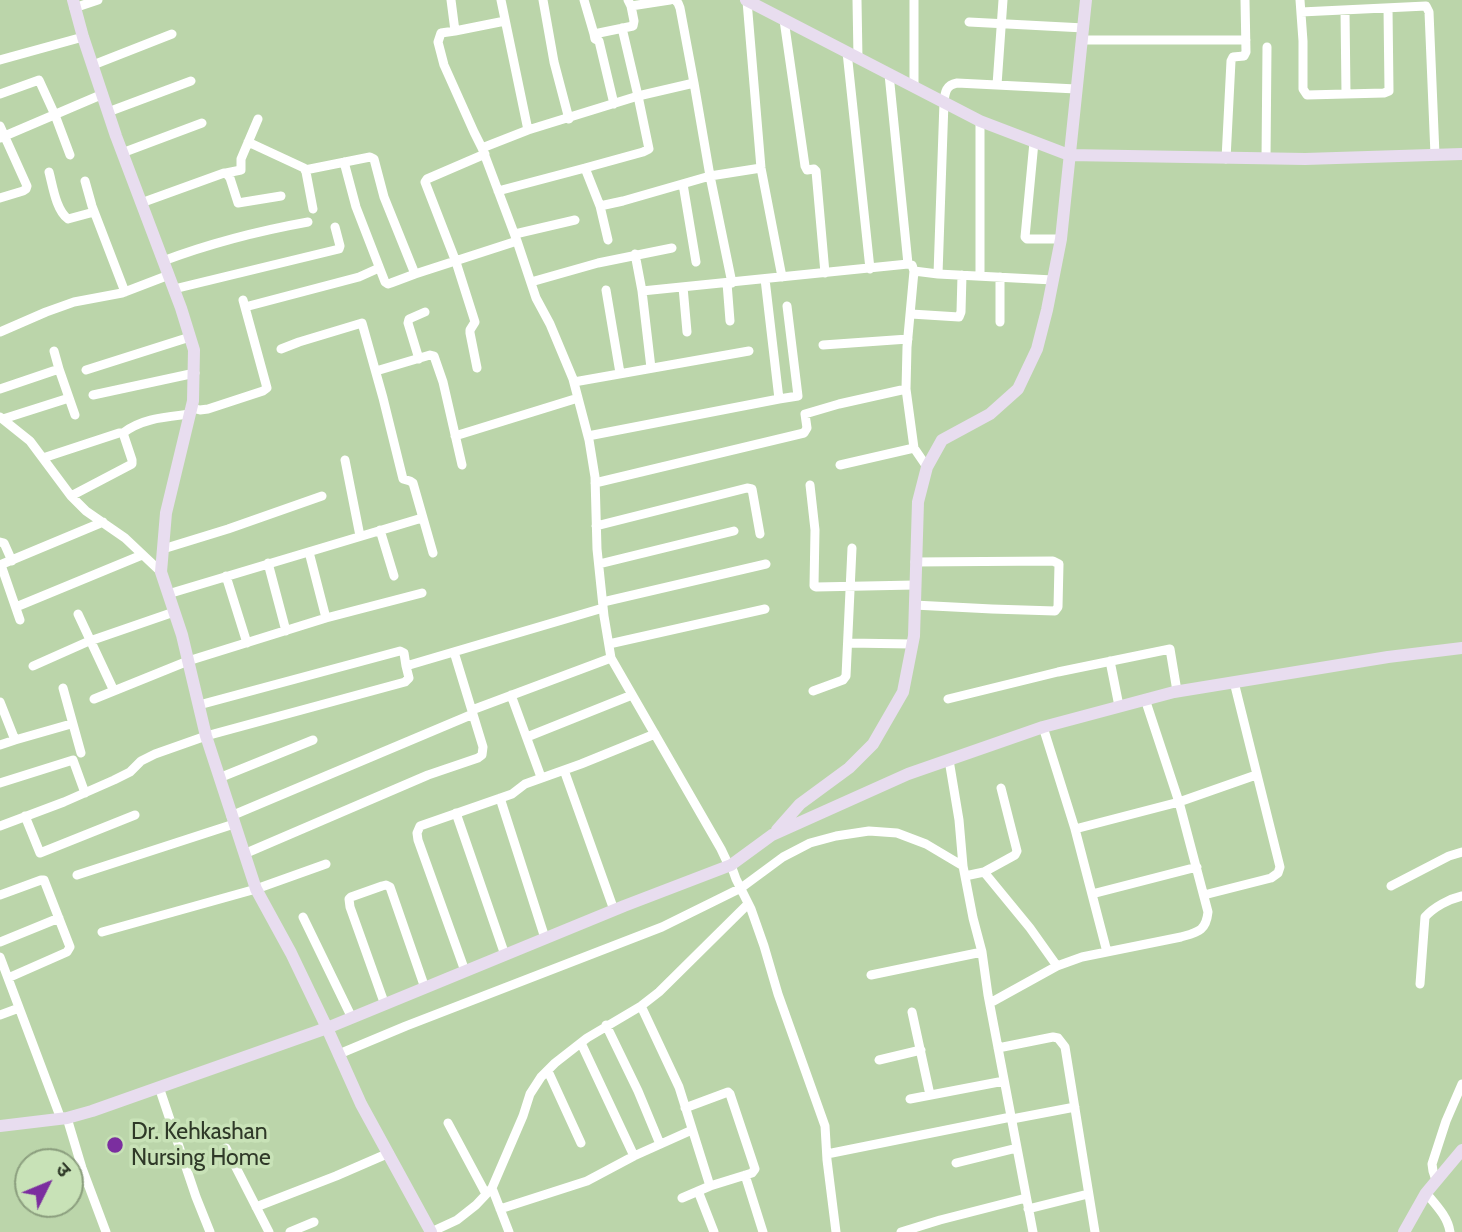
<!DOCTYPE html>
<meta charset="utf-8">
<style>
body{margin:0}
#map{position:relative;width:1462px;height:1232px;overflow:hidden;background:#bbd5aa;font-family:Cabin,"Noto Sans Devanagari",sans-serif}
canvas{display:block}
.north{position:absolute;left:14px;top:1148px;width:70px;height:70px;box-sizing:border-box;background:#c8e2b7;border:2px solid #8b9e7e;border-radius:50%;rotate:47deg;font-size:19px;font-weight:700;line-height:28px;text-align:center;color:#2f3928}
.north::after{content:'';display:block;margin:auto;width:24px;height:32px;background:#7b2e9f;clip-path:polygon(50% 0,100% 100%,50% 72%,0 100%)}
</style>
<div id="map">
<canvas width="1462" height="1232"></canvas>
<div class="north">उ</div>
</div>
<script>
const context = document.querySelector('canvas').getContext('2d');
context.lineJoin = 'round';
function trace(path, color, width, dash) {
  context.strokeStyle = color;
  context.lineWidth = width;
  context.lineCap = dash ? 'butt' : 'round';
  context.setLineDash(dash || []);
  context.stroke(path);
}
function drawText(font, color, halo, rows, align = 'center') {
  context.font = font + ' Cabin,sans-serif';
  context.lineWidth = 7;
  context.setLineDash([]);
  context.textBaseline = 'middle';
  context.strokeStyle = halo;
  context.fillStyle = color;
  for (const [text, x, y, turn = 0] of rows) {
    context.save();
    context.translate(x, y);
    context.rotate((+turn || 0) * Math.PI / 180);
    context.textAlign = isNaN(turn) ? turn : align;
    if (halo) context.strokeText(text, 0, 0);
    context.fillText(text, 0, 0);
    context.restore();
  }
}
const street = new Path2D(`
 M 451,0 L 455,31 L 505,21
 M 501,0 L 528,130
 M 543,0 L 554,62 L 569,119
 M 584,0 L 594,34 L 633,26 L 634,21 L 631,6
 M 628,0 L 631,6 L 670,0
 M 675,0 L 678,3 L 680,8 L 694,83
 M 857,0 L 858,58
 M 1300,0 L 1303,41 L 1303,89 L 1307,95 L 1384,93 L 1389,91 L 1388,8
 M 747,1 L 761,168 L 782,277
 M 74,8 L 98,0
 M 1345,10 L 1346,94
 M 1301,12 L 1426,6 L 1429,12 L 1435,155
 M 784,20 L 805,166 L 807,170 L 814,169 L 816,171 L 825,273
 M 969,22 L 1084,28
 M 455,31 L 441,33 L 438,42 L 444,65 L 474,132 L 482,148 L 517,241 L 536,298 L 550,324 L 573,379 L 589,440 L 595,477 L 597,549 L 604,616 L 611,658 L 721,849 L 729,866
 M 594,34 L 595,39 L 599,41 L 614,104
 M 1082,40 L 1246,40
 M 847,52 L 870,269
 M 0,60 L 83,37
 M 93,65 L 172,34
 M 889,74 L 908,264
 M 997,85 L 1003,0
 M 914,87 L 914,0
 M 0,94 L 39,80 L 55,115 L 70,155
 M 108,112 L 191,81
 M 0,126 L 27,186 L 26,189 L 23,191 L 0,198
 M 0,138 L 103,94
 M 248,142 L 304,168 L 306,172 L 313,209
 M 1034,142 L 1025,237 L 1027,239 L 1061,239
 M 482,148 L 528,130 L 638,96 L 694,83 L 710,176 L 732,283
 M 122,153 L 202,123
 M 1226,159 L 1231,61 L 1233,57 L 1244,56 L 1246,52 L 1245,0
 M 1266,159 L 1267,47
 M 344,162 L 356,207 L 385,282 L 388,284 L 391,283 L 415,274
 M 585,168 L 643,152 L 649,149 L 638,96 L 622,28
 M 305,170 L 370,157 L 374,159 L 384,197 L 415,274 L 517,241
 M 49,172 C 53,187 56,210 68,219 L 94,212
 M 226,173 L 241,170 L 241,159 L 258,119
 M 85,181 L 92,206 L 125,292
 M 683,184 L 696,262
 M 498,191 L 585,168 L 600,206 L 623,201 L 710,176 L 761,168
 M 141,203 L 224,173 L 226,173 L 230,178 L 238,203 L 281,196
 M 600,206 L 608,240
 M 515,234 L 575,220
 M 635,254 L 642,291 L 651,368
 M 163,261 C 211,243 258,231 308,222
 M 914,271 L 907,347 L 906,389 L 914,448 L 927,467
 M 938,274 L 944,102 C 945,92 946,85 957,83 L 1076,89
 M 980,276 L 980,121
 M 531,282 L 598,263 L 672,248
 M 727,283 L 730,321
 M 683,287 L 687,332
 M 174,289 L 339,249 L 340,246 L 335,227
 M 606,290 L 620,373
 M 642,291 L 908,264 L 912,265 L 914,271 L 938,274 L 1053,280
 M 245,307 L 359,277 L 379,268
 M 911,314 L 959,317 L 961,312 L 962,275
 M 1000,322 L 1000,277
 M 0,332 L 46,312 L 74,302 L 122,293 L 169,275
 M 823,345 L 908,339
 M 281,349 L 299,342 L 362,323 L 383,398 L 403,479 L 410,481 L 413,483 L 433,553
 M 54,351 L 59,369 L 75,415
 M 419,359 L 408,323 L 409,319 L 425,312
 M 477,368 L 470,333 L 470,330 L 475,322 L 456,262 L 425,182 L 427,179 L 485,154
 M 86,370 L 190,337
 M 376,371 L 430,355 L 434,356 L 443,382 L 462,465
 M 574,382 L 749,351
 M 0,389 L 59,369
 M 93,395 L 195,373
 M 779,399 L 798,396 L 787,306
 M 192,408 L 200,410 L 208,409 L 263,391 L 267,388 L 243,300
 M 0,417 L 30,441 L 71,496 L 86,511 L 125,538 L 161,572
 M 3,419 L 69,398
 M 123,433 C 142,418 167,417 190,414
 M 455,436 L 578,398
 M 588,436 L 779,399 L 765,279
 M 43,458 L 119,433 L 123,433 L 132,460 L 132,464 L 71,496
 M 345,460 L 360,536
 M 840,465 L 914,448
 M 595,483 L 804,433 L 807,428 L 805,414 L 839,404 L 906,389
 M 810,485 L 815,530 L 814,586 L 816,587 L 915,585
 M 596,526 L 747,488 L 752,489 L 760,534
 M 380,530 L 394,576
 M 0,542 L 4,543 L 12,561
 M 163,549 L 228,529 L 322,496
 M 309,552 L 326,618
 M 268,563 L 286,631
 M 599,564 L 734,531
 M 0,565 L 103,522
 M 1,565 L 20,620
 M 226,576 L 247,643
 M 168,594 L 422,518
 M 603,602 L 766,564
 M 914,605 L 992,609 L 1055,611 L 1058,607 L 1059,564 L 1053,561 L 915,562
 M 16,607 L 142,555
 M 78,614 L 114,691
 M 848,643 L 912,644
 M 609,644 L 765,609
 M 1110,661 L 1119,706
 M 33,666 L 87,642 L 174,612
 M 63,688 L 81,753
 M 813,691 L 843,680 L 846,676 L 852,548
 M 511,695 L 541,777
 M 94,699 L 188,661 L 326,618 L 422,593
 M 948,699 L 1058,672 L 1170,649 L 1177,691
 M 0,702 L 15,740 L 71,724
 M 199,705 L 400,651 L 404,653 L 406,666 L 603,608
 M 472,710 L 611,658
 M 1043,727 L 1075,829
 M 527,737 L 632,695
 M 0,745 L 15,740
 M 949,760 L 959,820 L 963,866
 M 564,770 L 614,910
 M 219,778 L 313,740
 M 0,783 L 73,760 L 85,793
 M 500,798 L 545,938
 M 456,813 L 505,955
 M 25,816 L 40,853 L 135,815
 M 231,816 L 473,714
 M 0,826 L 64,802 L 114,780 L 130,772 L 141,761 L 155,754 L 206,736 L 405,682 L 409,678 L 406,666
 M 244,854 L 428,775 L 478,758 L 482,755 L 483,747 L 454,652
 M 731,865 L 736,879 L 751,909 L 764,946 L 778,994 L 825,1126 L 827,1160 L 836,1232
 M 984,872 L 1015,855 L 1017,851 L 1001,788
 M 77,875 L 234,824
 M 965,876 L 984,872 L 1030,928 L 1057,966
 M 1391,886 L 1449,856 L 1462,852
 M 1092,894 L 1197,867
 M 0,895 L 41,880 L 44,880 L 70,947 L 67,952 L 8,978
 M 1204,895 L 1271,878 L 1278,873 L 1280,867 L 1234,682
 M 303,917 L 352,1018
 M 102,932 L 256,889 L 326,864
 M 0,942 L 59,918
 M 1107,952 L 1075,829 L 1179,802 L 1256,775
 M 0,957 L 61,1119
 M 465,971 L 418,840 L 417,833 L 420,826 L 512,794 L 525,784 L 581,764 L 655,734
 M 871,975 L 982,952
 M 1420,984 L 1425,917 C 1434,907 1449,899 1462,896
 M 990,1003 L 1057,966 L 1082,957 L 1181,937 C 1198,932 1206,931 1208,912 L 1179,802 L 1145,699
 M 385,1005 L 350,907 L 349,899 L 351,897 L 382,886 L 386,885 L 390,887 L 425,988
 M 641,1006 L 679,1087 L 710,1186
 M 912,1012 L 930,1095
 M 0,1015 L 19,1008
 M 606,1025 L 638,1091 L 660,1144
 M 581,1043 L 634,1156
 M 998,1048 L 1053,1037 L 1058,1038 L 1065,1047 L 1095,1232
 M 339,1054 L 406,1026 L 662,927 L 741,888 L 783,857 L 810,843 L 836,836 L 869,831 L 897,833 L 926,844 L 963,866 L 973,918 L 982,952 L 988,995 L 1033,1232
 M 879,1060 L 921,1050
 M 548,1071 L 581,1143
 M 159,1087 L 196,1197 L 210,1232
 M 910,1099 L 1004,1081
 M 67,1118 L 82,1168 L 106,1232
 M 1012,1119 L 1075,1107
 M 448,1123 L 486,1194
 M 226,1148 L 269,1232
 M 827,1154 L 1011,1117
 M 956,1163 L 1017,1148
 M 745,1175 L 763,1232
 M 1436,1180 L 1433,1171 L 1432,1164 L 1446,1121 L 1462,1084
 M 492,1188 L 509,1232
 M 698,1191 L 714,1232
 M 1426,1193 C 1436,1205 1448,1217 1450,1232
 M 682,1198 L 710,1186 L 752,1173 L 755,1169 L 730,1094 L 728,1092 L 685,1108
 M 256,1207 L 336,1176 L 389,1153
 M 500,1209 L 587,1181 L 634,1156 L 692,1130
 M 1028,1209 L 1088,1194
 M 290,1232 L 314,1222
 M 431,1232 L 457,1220 L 476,1205 L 492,1188 L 523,1116 L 530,1094 L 541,1077 L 555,1063 L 587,1038 L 641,1006 L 659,992 L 748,904
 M 901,1232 L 940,1220 L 1026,1198`);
const secondary = new Path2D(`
 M 73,0 L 83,37 L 116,136 L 181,308 L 194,350 L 193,401 L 166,513 L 161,572 L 182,635 L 206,736 L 256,889 L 291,953 L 327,1028 L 361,1104 L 431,1232
 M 746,0 L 980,121 L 1069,155 L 1305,159 L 1462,154
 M 777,830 L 800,804 L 849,768 L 873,744 L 903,692 L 914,636 L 918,502 L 927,467 L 942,440 L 990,414 L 1018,389 L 1037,349 L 1047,310 L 1061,239 L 1086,0
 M 0,1126 L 67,1118 L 92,1111 L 327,1028 L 624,906 L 731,865 L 772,835 L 908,774 L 1043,727 L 1174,692 L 1388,657 L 1462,648
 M 1404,1232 L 1426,1193 L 1462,1150`);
const markers = [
 [115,1145,9,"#7b2e9f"]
];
const poiNames = [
 ["Dr. Kehkashan",131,1132],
 ["Nursing Home",131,1158]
];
trace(street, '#fff', 9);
trace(secondary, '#e8ddef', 12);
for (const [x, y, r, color] of markers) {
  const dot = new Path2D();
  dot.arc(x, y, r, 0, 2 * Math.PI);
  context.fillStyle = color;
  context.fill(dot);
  trace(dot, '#c8e2b7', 2.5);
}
drawText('23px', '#2f3928', '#c8e2b7', poiNames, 'left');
</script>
